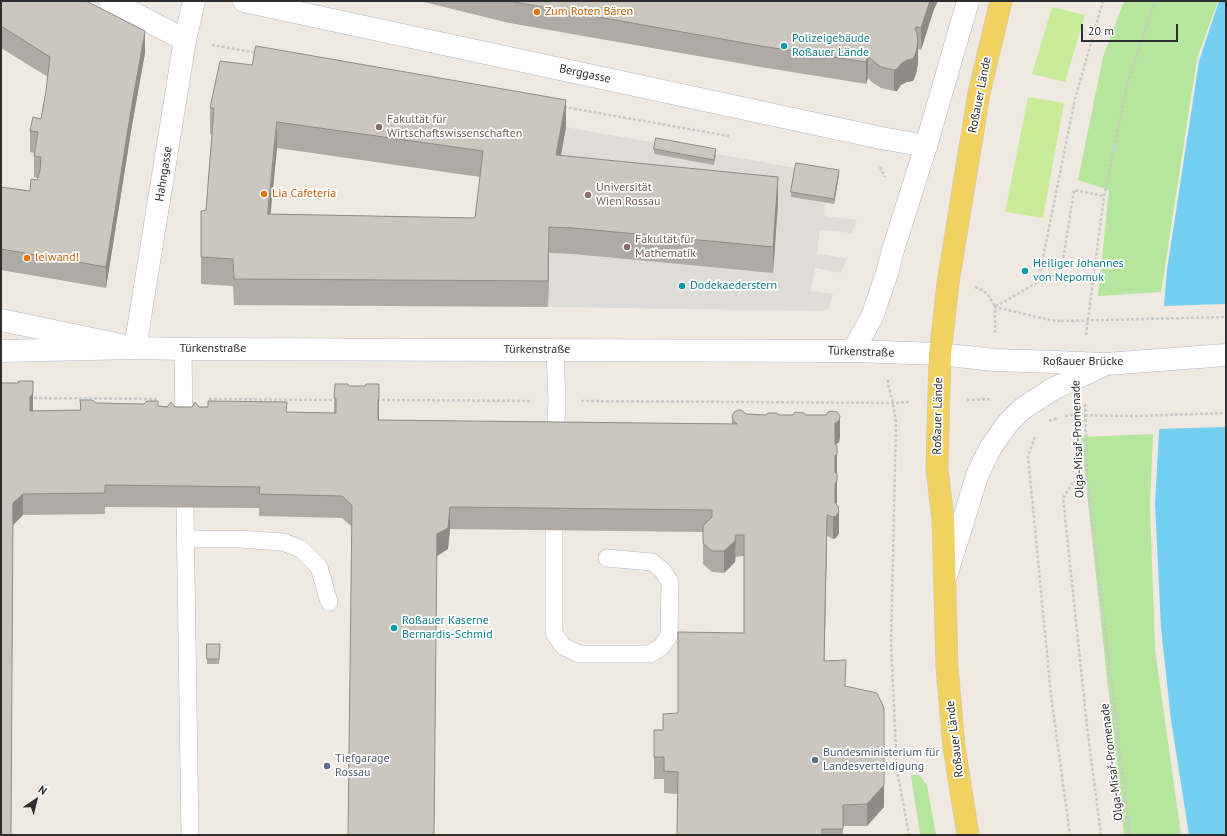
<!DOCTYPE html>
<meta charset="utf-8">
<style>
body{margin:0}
#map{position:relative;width:1227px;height:836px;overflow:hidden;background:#efe9e1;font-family:"PT Sans",sans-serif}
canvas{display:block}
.frame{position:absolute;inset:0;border:2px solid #2e2e2e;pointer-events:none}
.north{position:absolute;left:16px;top:780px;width:40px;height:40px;-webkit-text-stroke:3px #fff;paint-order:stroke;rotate:35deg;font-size:11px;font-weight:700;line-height:16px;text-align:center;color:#2e2e2e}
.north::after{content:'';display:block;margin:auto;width:14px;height:18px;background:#2e2e2e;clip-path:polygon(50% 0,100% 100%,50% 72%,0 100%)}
.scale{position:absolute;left:1081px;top:24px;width:97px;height:18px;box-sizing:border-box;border:2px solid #2e2e2e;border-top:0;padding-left:5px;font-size:12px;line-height:14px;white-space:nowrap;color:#2e2e2e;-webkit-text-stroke:3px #fff;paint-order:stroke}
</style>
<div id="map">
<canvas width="1227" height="836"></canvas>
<div class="frame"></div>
<div class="north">N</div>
<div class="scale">20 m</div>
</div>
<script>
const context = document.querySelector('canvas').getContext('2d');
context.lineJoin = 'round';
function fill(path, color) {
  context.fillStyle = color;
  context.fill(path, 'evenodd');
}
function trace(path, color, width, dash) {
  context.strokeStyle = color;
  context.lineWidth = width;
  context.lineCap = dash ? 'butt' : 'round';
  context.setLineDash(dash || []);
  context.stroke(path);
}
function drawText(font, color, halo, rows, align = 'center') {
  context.font = font + ' "PT Sans",sans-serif';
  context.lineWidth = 3.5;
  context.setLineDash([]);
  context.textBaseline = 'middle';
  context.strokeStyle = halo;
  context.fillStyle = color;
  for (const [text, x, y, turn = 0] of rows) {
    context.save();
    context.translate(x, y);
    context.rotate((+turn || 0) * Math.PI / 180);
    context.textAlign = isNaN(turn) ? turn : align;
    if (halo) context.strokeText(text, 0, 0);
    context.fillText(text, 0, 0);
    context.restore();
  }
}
const green = new Path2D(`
 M 1124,1 L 1218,1 L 1197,58 L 1161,292 L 1098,296 L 1109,190 L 1078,180 L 1103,57 Z
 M 1153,434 L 1150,506 L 1155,649 L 1181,835 L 1124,835 L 1081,437 Z
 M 911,775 L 919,775 L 927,785 L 936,835 L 920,835 Z`);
const pitch = new Path2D(`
 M 1052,7 L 1085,15 L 1065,82 L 1032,74 Z
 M 1028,97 L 1064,103 L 1043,218 L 1005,212 Z`);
const plaza = new Path2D(`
 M 566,127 L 796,168 L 791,197 L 825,203 L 824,216 L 857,220 L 852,233 L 820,230 L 817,254 L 847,258 L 841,273 L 815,268 L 811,291 L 833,294 L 831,303 L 827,310 L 820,311 L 548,307 L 549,253 L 573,254 L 773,273 L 556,181 Z`);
const water = new Path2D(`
 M 1219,1 L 1226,1 L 1226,835 L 1189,835 L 1171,720 L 1161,628 L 1155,504 L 1159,432 L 1164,305 L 1167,270 L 1199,61 Z`);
const pier = new Path2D(`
 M 1226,304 L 1226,427 L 1157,429 L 1162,306 Z`);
const path = new Path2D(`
 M 212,45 L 258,53
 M 564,107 L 729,136
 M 880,167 L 885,177
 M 1038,282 L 1061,273 L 1074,190 L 1104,196
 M 975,287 C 986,290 990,297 995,307 L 1038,282 L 1075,99 L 1103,1
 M 995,333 L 995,307 L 1050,320 L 1061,321
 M 1086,335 L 1104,196 L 1127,85 L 1155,1
 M 888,380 L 888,384 L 893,403 L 896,422 L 891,644 L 897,770 L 909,835
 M 29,398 L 158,399
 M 209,399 L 336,400
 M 377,400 L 532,401
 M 967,400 L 990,399
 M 581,401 L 893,403 L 910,402
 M 1085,404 L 1087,479 L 1130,835
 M 1035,437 L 1028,456 L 1051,695 L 1070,835
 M 1087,479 L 1073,482 L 1063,498 L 1087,726 L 1101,835`);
const lane = new Path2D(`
 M 183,349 L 184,428
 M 555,443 L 557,401 L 555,350
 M 185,508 L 190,835
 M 554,530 L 554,633 L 563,646 L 579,654 L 650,654 L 661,647 L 669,636 L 670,582 L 663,571 L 652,562 L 607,558
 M 185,539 L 239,539 L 283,542 L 301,549 L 319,567 L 329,602`);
const street = new Path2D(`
 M 110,1 L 185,40
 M 244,1 L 881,138 L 926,146
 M 1,320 L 135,348 L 185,40 L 194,1`);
const secondary = new Path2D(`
 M 1,351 L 135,348 L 183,349 L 853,351 L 940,354 L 994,360 L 1056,362
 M 853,351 L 872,317 L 888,270 L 893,250 L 926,146 L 968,1
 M 1106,364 L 1226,355
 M 946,576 L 978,473 L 991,447 L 1008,423 L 1022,409 L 1053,389`);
const primary = new Path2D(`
 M 968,835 L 954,747 L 947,667 L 943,519 L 937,469 L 940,354 L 948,283 L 979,93 L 1001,1`);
const pathBridge = new Path2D(`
 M 1061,321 L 1226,317
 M 1065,416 L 1071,415 L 1136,416 L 1226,413
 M 1049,421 L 1058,418`);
const secondaryBridge = new Path2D(`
 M 1056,362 L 1103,364
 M 1053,389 L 1106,364`);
const wall = new Path2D(`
 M 1,1 L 145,53 L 132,125 L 106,288 L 1,270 L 1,187 L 30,191 L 37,180 L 38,178 L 34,177 L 34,153 L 30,152 L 30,131 L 41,119 L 46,91 L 48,77 L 1,48 Z
 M 420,1 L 938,1 L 934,9 L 921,50 L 918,49 L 918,63 L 916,74 L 913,81 L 907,82 L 901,85 L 897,91 L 894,91 L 881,88 L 873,83 L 868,78 L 866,84 L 761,67 L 509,23 Z
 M 210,108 L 566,127 L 561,155 L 778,203 L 773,273 L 573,254 L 549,253 L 548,307 L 234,305 L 233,286 L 201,284 L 201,211 L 206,210 L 212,134 L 210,134 ZM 277,148 L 480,177 L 475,218 L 270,214 Z
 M 654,149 L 716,154 L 714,165 L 654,154 Z
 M 839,175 L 834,204 L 791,197 L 791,192 Z
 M 2,383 L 33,411 L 80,410 L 80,400 L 96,403 L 158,406 L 199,407 L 287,412 L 334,413 L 334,398 L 379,420 L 732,424 L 732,416 L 746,414 L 766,415 L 806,415 L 840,437 L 839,442 L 836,445 L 837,446 L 837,503 L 836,504 L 839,533 L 836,538 L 833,539 L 827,536 L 824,661 L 845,686 L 884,807 L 867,826 L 843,826 L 843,835 L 677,835 L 677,794 L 664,793 L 664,779 L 654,779 L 654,730 L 663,730 L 678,713 L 744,633 L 744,556 L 736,557 L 735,562 L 724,573 L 712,572 L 703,564 L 703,532 L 450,529 L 448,549 L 437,556 L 351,526 L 342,518 L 259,516 L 259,508 L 105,507 L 105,514 L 23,515 L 13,525 Z
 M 207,644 L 220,644 L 219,664 L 207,664 Z`);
const shadedWall = new Path2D(`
 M 930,1 L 938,1 L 934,9 L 921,50 L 921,28 Z
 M 145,31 L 145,53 L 132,125 L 106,288 L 106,267 L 132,104 Z
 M 918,41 L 918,63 L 916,74 L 913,81 L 907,82 L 901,85 L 897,91 L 894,91 L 894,70 L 901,64 Z
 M 868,56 L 868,78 L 866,84 L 866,62 Z
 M 566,100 L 566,127 L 556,181 L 556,155 Z
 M 277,122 L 277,148 L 268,240 L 268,214 Z
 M 839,170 L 839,175 L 834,204 L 834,199 Z
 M 778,177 L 778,203 L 773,273 L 773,247 Z
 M 549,227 L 549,253 L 548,307 L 548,281 Z
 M 33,393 L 33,415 L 30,418 L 30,397 Z
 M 379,398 L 379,420 L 378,421 L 378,442 L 378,400 Z
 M 840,416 L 840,437 L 839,442 L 835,445 L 835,423 Z
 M 837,454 L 837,476 L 835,477 L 835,488 L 835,483 L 837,482 L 837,474 L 837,503 L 835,505 L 835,517 L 836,516 L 839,512 L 839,533 L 836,538 L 833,539 L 833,517 L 835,517 L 835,456 Z
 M 23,494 L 23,515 L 13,525 L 13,503 Z
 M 450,507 L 450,529 L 448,549 L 437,556 L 437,534 Z
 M 827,515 L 827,536 L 824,683 L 824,661 Z
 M 736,535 L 735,562 L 724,573 L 724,551 Z
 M 884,785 L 884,807 L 867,826 L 867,804 Z`);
const building = new Path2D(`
 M 1,1 L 86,1 L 145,31 L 132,104 L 106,267 L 1,249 L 1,187 L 30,191 L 31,179 L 37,180 L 40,171 L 41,157 L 34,156 L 38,132 L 30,131 L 33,117 L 41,119 L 46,91 L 50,57 L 1,26 Z
 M 509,1 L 930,1 L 921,28 L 916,27 L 915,29 L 917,33 L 918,41 L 916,53 L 913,59 L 907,60 L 901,64 L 897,69 L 894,70 L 881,67 L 873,61 L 868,56 L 866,62 L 761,46 Z
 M 256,46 L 566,100 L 556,155 L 778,177 L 773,247 L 573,228 L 549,227 L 548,281 L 234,279 L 233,259 L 201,257 L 201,211 L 206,210 L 214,108 L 210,108 L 220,61 L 252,65 ZM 277,122 L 483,151 L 475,218 L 268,214 Z
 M 656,138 L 716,149 L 714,160 L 654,149 Z
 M 796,163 L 839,170 L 834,199 L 791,192 Z
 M 19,381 L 33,381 L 33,393 L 30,397 L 30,411 L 81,410 L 80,400 L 92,400 L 96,403 L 144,404 L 147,401 L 158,401 L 158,406 L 167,407 L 171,402 L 175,407 L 192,407 L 195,402 L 199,407 L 208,407 L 208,401 L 287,402 L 286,412 L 336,413 L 336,399 L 334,398 L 335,384 L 348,384 L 349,386 L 365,386 L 366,384 L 379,384 L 379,398 L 378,400 L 378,420 L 737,424 L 733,420 L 732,416 L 734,412 L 738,410 L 741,410 L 746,414 L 766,415 L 768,413 L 777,413 L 779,415 L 793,415 L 795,412 L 804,413 L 806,415 L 826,415 L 828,412 L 832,411 L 837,412 L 840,416 L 839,421 L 835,423 L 835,444 L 837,446 L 837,454 L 835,456 L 835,472 L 837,474 L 837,482 L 835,483 L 835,503 L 838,506 L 839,512 L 836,516 L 833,517 L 827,515 L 824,661 L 846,660 L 845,686 L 877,693 L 884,708 L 884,785 L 867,804 L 843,805 L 843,829 L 822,829 L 822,835 L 677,835 L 678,772 L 664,771 L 664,757 L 654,757 L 654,730 L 663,730 L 663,714 L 678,713 L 678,632 L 744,633 L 744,535 L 736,535 L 735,541 L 724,551 L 712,551 L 703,543 L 703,526 L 712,517 L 712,510 L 450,507 L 448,528 L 437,534 L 434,835 L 348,835 L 352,505 L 342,496 L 259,494 L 260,487 L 105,485 L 105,493 L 23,494 L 13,503 L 11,835 L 1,835 L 1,382 L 2,383 L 18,383 Z
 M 207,644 L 220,644 L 219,659 L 207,659 Z`);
const markers = [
 [537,12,4,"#e8710a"],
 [784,46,4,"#0f9aa8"],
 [379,127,4,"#8d6e63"],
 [264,194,4,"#e8710a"],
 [588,195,4,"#8d6e63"],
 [627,247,4,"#8d6e63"],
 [27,258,4,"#e8710a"],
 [1025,271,4,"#0f9aa8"],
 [682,286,4,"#0f9aa8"],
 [394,628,4,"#0f9aa8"],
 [815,760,4,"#5c6f8a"],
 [327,766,4,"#5c6f8a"]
];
const foodNames = [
 ["Zum Roten Bären",545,12],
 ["Lia Cafeteria",272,194],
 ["leiwand!",35,258]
];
const cultureNames = [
 ["Polizeigebäude",792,39],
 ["Roßauer Lände",792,53],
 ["Heiliger Johannes",1033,264],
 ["von Nepomuk",1033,278],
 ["Dodekaederstern",690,286],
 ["Roßauer Kaserne",402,621],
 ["Bernardis-Schmid",402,635]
];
const streetNames = [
 ["Berggasse",585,74,12],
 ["Roßauer Lände",980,95,-79],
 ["Hahngasse",164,174,-81],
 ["Türkenstraße",213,349],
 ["Türkenstraße",537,350],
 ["Türkenstraße",861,352,2],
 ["Roßauer Brücke",1083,362],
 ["Roßauer Lände",938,416,-89],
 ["Olga-Misař-Promenade",1078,439,-92],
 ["Roßauer Lände",955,739,-97],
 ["Olga-Misař-Promenade",1112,762,-97]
];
const educationNames = [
 ["Fakultät für",387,120],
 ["Wirtschaftswissenschaften",387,134],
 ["Universität",596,188],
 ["Wien Rossau",596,202],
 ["Fakultät für",635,240],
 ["Mathematik",635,254]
];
const serviceNames = [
 ["Bundesministerium für",823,753],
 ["Landesverteidigung",823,767],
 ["Tiefgarage",335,759],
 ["Rossau",335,773]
];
fill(green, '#b6e59e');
fill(pitch, '#c9ec9a');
fill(plaza, '#dfdcd8');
fill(water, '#75cff0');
fill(pier, '#efe9e1');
trace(lane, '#b4b7c1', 18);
trace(street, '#b4b7c1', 23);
trace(secondary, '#b4b7c1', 23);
trace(primary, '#c9c9c9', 23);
trace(path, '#c9c9c9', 2.5, [3, 2]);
trace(lane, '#fff', 17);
trace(street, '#fff', 22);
trace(secondary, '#fff', 22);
trace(primary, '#f2d163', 22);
trace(secondaryBridge, '#b4b7c1', 23, []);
trace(pathBridge, '#c9c9c9', 2.5, [3, 2]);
trace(secondaryBridge, '#fff', 22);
fill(wall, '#afaba4');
fill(shadedWall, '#8e8b86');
fill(building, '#cbc7bf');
trace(building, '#8e8b86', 1);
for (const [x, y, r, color] of markers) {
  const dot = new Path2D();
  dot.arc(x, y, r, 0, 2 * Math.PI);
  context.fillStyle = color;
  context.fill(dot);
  trace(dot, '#fff', 1.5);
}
drawText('12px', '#c56008', '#fff', foodNames, 'left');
drawText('12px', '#0d838f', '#fff', cultureNames, 'left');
drawText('12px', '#2e2e2e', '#fff', streetNames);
drawText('12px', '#785e54', '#fff', educationNames, 'left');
drawText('12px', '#4e5e75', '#fff', serviceNames, 'left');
</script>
